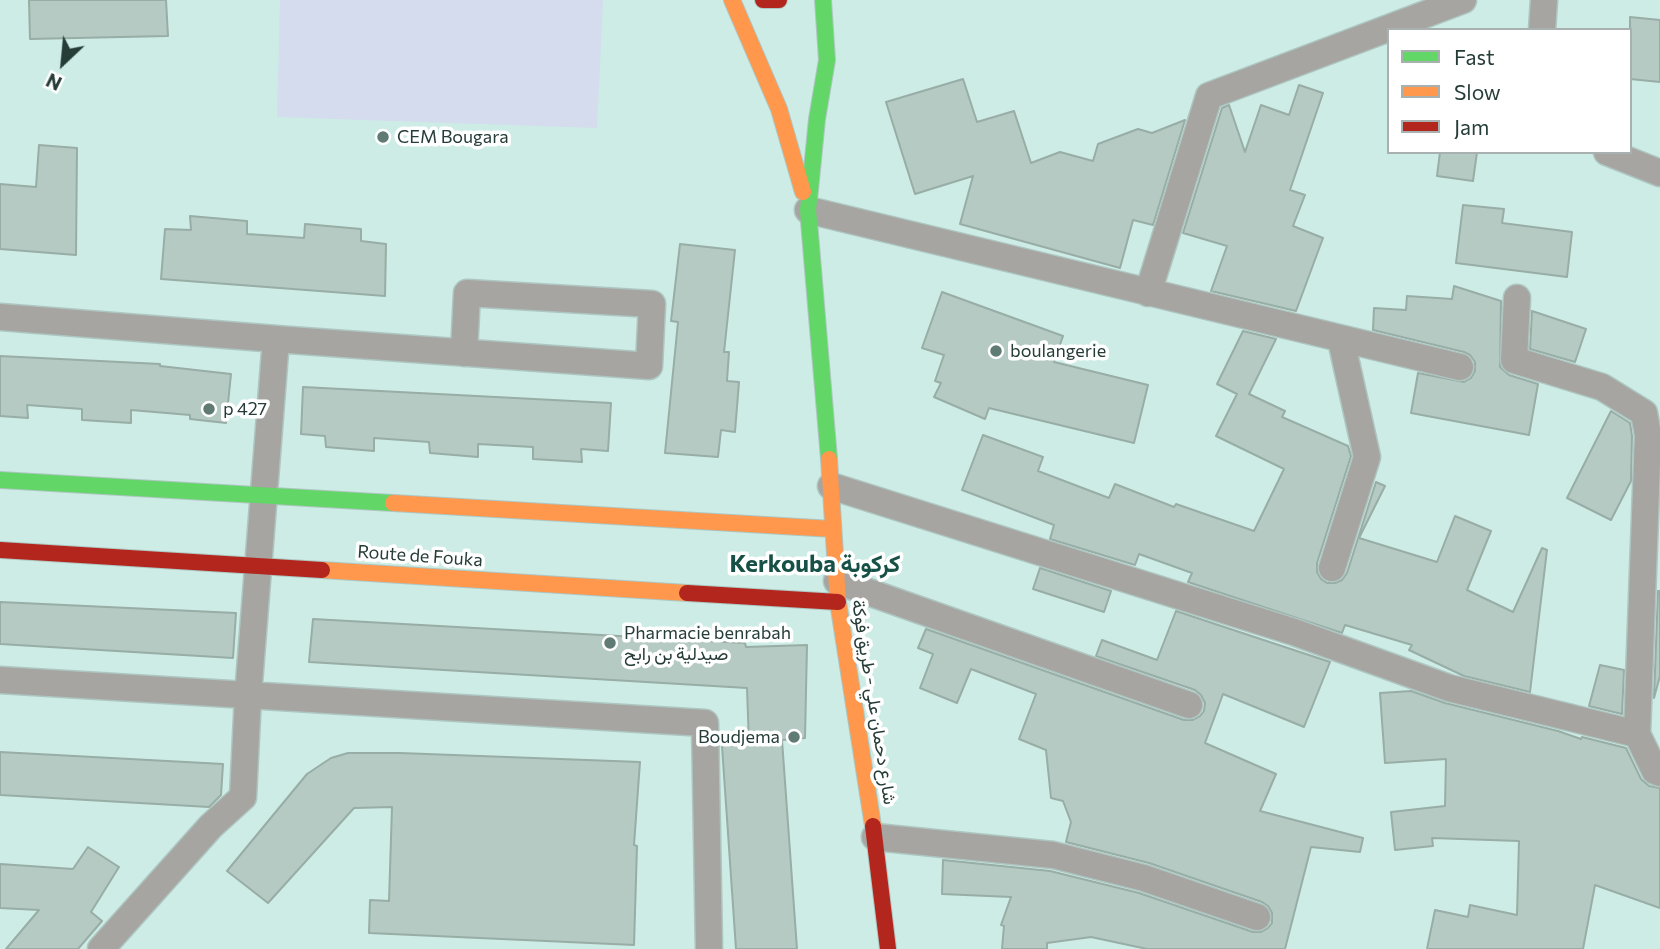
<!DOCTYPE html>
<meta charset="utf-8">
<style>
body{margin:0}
#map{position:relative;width:1660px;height:949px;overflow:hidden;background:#cdece5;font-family:Commissioner,sans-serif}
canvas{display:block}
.legend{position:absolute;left:1387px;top:28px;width:245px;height:126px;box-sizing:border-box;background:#fff;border:2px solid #a8b1af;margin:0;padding:9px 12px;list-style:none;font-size:21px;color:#253c37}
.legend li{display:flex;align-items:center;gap:14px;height:35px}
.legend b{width:35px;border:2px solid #a8b1af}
.north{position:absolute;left:28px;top:28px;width:70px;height:70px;-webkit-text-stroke:5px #fff;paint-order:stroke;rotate:206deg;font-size:19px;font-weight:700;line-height:28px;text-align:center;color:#253c37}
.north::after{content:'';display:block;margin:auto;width:24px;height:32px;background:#253c37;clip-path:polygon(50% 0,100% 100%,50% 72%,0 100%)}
</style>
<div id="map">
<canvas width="1660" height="949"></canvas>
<ul class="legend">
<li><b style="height:9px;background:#63d668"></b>Fast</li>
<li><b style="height:9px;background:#ff974d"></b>Slow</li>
<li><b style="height:9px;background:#b3261e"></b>Jam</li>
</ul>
<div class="north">N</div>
</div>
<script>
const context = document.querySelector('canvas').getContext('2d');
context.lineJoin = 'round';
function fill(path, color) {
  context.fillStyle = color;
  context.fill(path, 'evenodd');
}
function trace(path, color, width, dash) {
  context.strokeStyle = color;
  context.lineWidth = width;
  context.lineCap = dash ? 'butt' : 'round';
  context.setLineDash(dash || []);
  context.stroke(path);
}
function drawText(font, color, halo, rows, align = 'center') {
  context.font = font + ' Commissioner,Vazirmatn,sans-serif';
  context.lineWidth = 7;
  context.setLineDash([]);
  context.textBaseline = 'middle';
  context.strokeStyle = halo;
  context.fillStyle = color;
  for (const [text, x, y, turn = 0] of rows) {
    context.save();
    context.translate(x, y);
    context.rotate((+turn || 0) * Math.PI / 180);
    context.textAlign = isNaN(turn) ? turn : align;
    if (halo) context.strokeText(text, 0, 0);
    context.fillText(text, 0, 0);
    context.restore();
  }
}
const green = new Path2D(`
 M 280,0 L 603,0 L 597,128 L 277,117 Z`);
const building = new Path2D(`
 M 29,0 L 166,0 L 168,36 L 30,39 Z
 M 1630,17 L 1660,20 L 1660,82 L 1630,79 Z
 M 963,79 L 977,122 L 1014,111 L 1031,163 L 1060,152 L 1093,161 L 1098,144 L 1138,129 L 1152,133 L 1185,120 L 1153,225 L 1133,220 L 1120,268 L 960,224 L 973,176 L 915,194 L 886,102 Z
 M 1299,85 L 1323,93 L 1290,190 L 1305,195 L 1293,226 L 1323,238 L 1296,311 L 1211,291 L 1227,246 L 1183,233 L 1222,108 L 1229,105 L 1245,152 L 1261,105 L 1289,115 Z
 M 39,145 L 77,148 L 76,255 L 0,249 L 0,184 L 36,187 Z
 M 1440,152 L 1477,152 L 1473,181 L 1437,176 Z
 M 1463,205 L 1504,209 L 1502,223 L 1572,232 L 1567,277 L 1456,263 Z
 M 190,216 L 247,221 L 247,234 L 277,236 L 304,238 L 305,224 L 361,229 L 361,241 L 386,244 L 385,296 L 161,279 L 165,229 L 191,230 Z
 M 680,244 L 735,250 L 724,352 L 729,352 L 727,381 L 739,382 L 735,432 L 721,430 L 718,457 L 665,453 L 678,322 L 671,321 Z
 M 1454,286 L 1501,301 L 1500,367 L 1509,375 L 1538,384 L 1529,435 L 1411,413 L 1418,373 L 1464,382 L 1471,378 L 1475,371 L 1475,362 L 1470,355 L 1464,352 L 1373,330 L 1374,308 L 1406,310 L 1407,296 L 1452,299 Z
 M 942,292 L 1063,336 L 1054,362 L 1148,385 L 1134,443 L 989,408 L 985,419 L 934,397 L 941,383 L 935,381 L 944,355 L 922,348 Z
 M 1532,311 L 1586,329 L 1575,362 L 1530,349 Z
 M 1243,331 L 1276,339 L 1249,394 L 1285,411 L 1282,417 L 1348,446 L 1351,456 L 1317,563 L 1317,572 L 1321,579 L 1327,583 L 1335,583 L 1342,580 L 1347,573 L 1376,482 L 1385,486 L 1359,538 L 1437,562 L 1455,516 L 1491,531 L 1467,590 L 1513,612 L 1542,548 L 1547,550 L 1530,692 L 1464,676 L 1409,650 L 1412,645 L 1345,625 L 1342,633 L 1188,582 L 1192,573 L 1139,554 L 1135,565 L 1050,539 L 1054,525 L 962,490 L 983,435 L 1043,457 L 1038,471 L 1109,498 L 1115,484 L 1174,507 L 1176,504 L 1254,531 L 1284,469 L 1216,436 L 1237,394 L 1217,384 Z
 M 0,356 L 160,364 L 160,366 L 231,374 L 226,423 L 190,419 L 190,415 L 131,410 L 131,423 L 82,420 L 82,409 L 27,405 L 28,418 L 0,416 Z
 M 303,387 L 611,403 L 608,451 L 581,449 L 582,462 L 533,459 L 533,447 L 478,444 L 478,457 L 430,453 L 429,442 L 374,438 L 374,451 L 326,447 L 325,436 L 301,434 Z
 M 1611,411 L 1630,423 L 1632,436 L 1631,481 L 1611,520 L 1567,498 Z
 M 1040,568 L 1111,591 L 1104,612 L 1033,589 Z
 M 1658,591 L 1660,591 L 1660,676 L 1654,698 Z
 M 0,602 L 236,613 L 233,658 L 0,644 Z
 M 1176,611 L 1330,662 L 1304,727 L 1223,694 L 1205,743 L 1276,774 L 1260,811 L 1363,838 L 1360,852 L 1311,847 L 1285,949 L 1147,949 L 1091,937 L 1047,943 L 1047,949 L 1002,949 L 1004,926 L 1001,925 L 1011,897 L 942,894 L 943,860 L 1050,871 L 1139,893 L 1253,932 L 1261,932 L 1268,928 L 1272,923 L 1272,913 L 1268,906 L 1262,902 L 1149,863 L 1066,842 L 1071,822 L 1063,801 L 1051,798 L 1046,750 L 1019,739 L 1036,694 L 971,669 L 957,703 L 920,688 L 933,654 L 918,648 L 926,629 L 1184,720 L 1193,720 L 1200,716 L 1204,711 L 1205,703 L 1201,695 L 1195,690 L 1096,656 L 1102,640 L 1157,660 Z
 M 313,619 L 745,643 L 746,647 L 807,645 L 805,738 L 782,740 L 797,949 L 736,949 L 722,746 L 749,744 L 747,688 L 309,662 Z
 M 1600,665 L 1624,670 L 1622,714 L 1589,706 Z
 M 1411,691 L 1445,703 L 1558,731 L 1581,739 L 1582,737 L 1626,748 L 1641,779 L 1649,786 L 1660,788 L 1660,908 L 1595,885 L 1583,949 L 1427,949 L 1435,910 L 1468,917 L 1470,905 L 1517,915 L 1519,841 L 1432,838 L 1433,846 L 1395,850 L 1391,812 L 1445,806 L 1446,759 L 1385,763 L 1380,693 Z
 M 0,752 L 223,764 L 221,795 L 209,807 L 0,795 Z
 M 348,753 L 400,753 L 640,762 L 634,845 L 637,846 L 634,945 L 369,933 L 370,900 L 389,901 L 392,807 L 354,808 L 268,903 L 227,871 L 307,774 L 331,758 Z
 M 88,847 L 119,867 L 91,912 L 102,921 L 78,949 L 6,949 L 39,910 L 0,908 L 0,864 L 73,869 Z`);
const street = new Path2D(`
 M 1542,30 L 1544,0
 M 1607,152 L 1660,173
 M 808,210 L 1460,367
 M 1148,293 L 1209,96 L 1463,0
 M 1517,298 L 1514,360 L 1602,387 L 1644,413 L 1648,435 L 1637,734
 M 0,317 C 216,335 433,351 649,366 L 652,304 L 467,293 L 464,353
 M 831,486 L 1294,632 L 1449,688 L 1637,734 L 1655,771 L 1660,773
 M 1332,568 L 1367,457 L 1341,340
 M 837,581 L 1189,705
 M 0,680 L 705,723 L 709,949
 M 875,837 L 1053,855 L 1144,878 L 1257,917
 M 101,949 L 211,826 L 243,797 L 248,696 L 276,339`);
const fast = new Path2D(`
 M 823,0 L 827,60 L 817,119 L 808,210 L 829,459
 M 0,480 L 393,503`);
const slow = new Path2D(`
 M 732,0 L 779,109 L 803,192
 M 829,459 L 838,602 L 873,826
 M 393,503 L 833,529
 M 322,570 L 687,593`);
const jam = new Path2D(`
 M 763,0 L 779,0
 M 0,550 L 322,570
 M 687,593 L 838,602
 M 873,826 L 888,949`);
const markers = [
 [383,137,7,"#607a74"],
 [996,351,7,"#607a74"],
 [209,409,7,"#607a74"],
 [610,643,7,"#607a74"],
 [794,737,7,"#607a74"]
];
const poiNames = [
 ["CEM Bougara",397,137],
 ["boulangerie",1010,351],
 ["p 427",223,409],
 ["Pharmacie benrabah",624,633],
 ["صيدلية بن رابح",624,654],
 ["Boudjema",780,737,"right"]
];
const streetNames = [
 ["Route de Fouka",420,556,4],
 ["شارع دحمان علي - طريق فوكة",874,702,81]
];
const districtNames = [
 ["Kerkouba كركوبة",815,564]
];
fill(green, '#d4dced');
fill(building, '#b4cac2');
trace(building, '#97ada5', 2);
trace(street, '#aec6c1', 29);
trace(fast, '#aec6c1', 18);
trace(slow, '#aec6c1', 18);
trace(jam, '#aec6c1', 18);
trace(street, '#a6a5a1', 26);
trace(fast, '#63d668', 16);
trace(slow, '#ff974d', 16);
trace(jam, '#b3261e', 16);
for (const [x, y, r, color] of markers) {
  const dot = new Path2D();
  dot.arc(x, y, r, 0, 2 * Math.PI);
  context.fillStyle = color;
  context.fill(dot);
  trace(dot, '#fff', 2.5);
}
drawText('18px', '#253c37', '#fff', poiNames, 'left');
drawText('18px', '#253c37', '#fff', streetNames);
drawText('bold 24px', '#175046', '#fff', districtNames);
</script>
